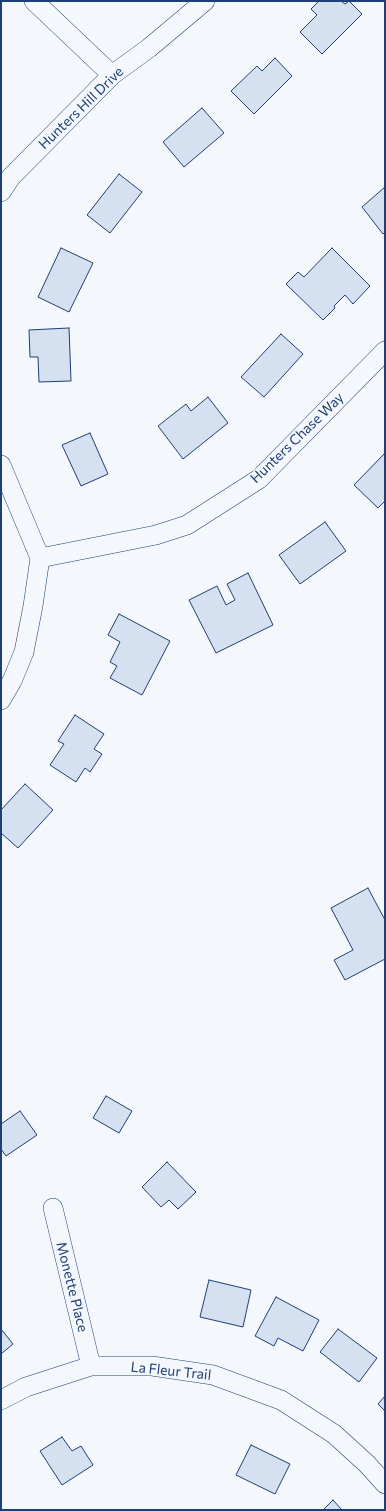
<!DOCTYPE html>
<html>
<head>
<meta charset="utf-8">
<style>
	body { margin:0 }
	#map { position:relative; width:386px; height:1511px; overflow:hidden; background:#f4f7fb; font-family:Commissioner,sans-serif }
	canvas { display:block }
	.frame { position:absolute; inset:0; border:2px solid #1d3f73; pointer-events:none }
</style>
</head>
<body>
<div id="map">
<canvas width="386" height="1511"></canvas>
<div class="frame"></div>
</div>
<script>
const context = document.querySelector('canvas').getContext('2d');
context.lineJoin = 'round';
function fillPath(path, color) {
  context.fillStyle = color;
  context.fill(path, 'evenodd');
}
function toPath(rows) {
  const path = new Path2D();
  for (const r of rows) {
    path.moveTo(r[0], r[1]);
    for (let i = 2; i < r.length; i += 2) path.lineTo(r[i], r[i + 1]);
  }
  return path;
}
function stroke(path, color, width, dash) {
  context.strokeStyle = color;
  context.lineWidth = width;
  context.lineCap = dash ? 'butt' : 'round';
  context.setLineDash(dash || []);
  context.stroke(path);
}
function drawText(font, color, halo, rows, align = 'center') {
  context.font = font + ' Commissioner,sans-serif';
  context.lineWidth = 3;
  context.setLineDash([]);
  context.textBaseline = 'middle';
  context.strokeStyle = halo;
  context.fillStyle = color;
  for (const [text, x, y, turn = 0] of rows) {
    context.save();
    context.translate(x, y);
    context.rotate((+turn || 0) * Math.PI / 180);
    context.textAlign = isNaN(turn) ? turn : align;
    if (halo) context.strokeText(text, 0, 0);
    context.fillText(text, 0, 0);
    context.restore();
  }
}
const building = toPath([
	[319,1,341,1,345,4,349,1,362,14,322,54,300,32,317,15,311,9,319,1],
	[275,58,292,76,254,114,231,91,257,66,262,71,275,58],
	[202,108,224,133,184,167,163,142,202,108],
	[119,174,142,192,110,233,87,215,119,174],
	[385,187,385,232,383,234,362,207,385,187],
	[61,248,93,263,69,312,38,297,61,248],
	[332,248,370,286,353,304,345,295,334,306,335,308,323,320,286,284,298,272,304,277,332,248],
	[69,328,71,381,39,382,38,357,30,357,29,330,69,328],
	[281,334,303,354,264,397,241,377,281,334],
	[208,397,228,423,183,459,158,426,186,404,191,411,208,397],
	[90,433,108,474,81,486,62,445,90,433],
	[385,453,385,501,378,508,354,485,385,453],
	[325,522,346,551,300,584,279,555,325,522],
	[248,573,273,625,216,653,189,600,217,586,226,605,235,600,227,584,248,573],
	[119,614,170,641,142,695,110,678,117,666,110,662,120,642,108,635,119,614],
	[75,715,104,734,94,749,102,754,90,772,85,768,76,782,50,765,64,744,58,741,75,715],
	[25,784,53,810,18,848,1,833,1,810,25,784],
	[368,888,385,920,385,959,345,980,334,960,353,950,331,908,368,888],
	[106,1096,132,1111,119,1133,93,1118,106,1096],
	[20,1111,37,1135,6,1156,1,1149,1,1124,20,1111],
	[167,1162,196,1192,178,1209,169,1200,161,1207,142,1187,167,1162],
	[209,1280,251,1290,243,1327,200,1317,209,1280],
	[276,1297,319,1320,303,1351,278,1338,274,1346,255,1336,276,1297],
	[1,1329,13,1344,1,1354,1,1329],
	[338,1329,377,1358,359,1382,320,1352,338,1329],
	[385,1396,385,1411,378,1404,385,1396],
	[62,1437,72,1451,81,1446,93,1465,62,1485,40,1451,62,1437],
	[251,1445,290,1464,275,1494,236,1475,251,1445],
	[333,1500,342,1510,323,1510,333,1500]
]);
const street = toPath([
	[34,1,112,75],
	[1,192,11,177,112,75,149,48,205,1],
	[1,465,40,558,33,606,24,652,12,681,1,700],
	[40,558,156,535,187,525,259,479,385,351],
	[53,1208,91,1366],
	[1,1400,26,1387,91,1366,152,1366,213,1375,281,1400,334,1434,367,1464,385,1484]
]);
const streetNames = [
	["Hunters Hill Drive",81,108,-44],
	["Hunters Chase Way",297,438,-44],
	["Monette Place",72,1287,76],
	["La Fleur Trail",171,1371,6]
];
fillPath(building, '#d5e0f0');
stroke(building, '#1d3f73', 1);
stroke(street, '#1d3f73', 20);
stroke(street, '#f4f7fb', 19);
drawText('14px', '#1d3f73', '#f4f7fb', streetNames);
</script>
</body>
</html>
